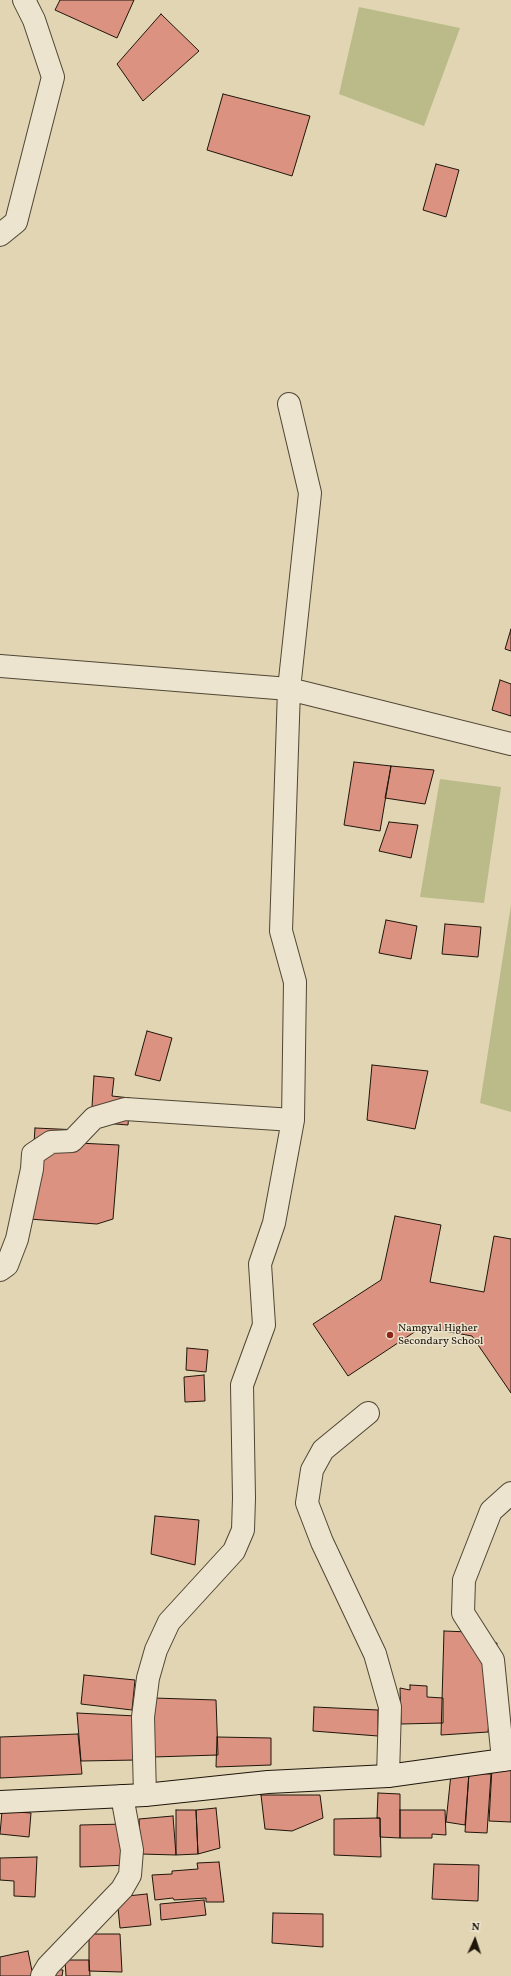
<!DOCTYPE html>
<html>
<head>
<meta charset="utf-8">
<style>
	body { margin:0 }
	#map { position:relative; width:511px; height:1976px; overflow:hidden; background:#e2d5b3; font-family:Vollkorn,serif }
	canvas { display:block }
	.north { position:absolute; left:455px; top:1920px; width:40px; height:40px; -webkit-text-stroke:3px #ece4ce; paint-order:stroke; rotate:3deg; font-size:11px; font-weight:700; line-height:16px; text-align:center; color:#1f160b }
	.north::after { content:''; display:block; margin:auto; width:14px; height:18px; background:#1f160b; clip-path:polygon(50% 0,100% 100%,50% 72%,0 100%) }
</style>
</head>
<body>
<div id="map">
<canvas width="511" height="1976"></canvas>
<div class="north">N</div>
</div>
<script>
const context = document.querySelector('canvas').getContext('2d');
context.lineJoin = 'round';
function fillPath(path, color) {
  context.fillStyle = color;
  context.fill(path, 'evenodd');
}
function toPath(rows) {
  const path = new Path2D();
  for (const r of rows) {
    path.moveTo(r[0], r[1]);
    for (let i = 2; i < r.length; i += 2) path.lineTo(r[i], r[i + 1]);
  }
  return path;
}
function stroke(path, color, width, dash) {
  context.strokeStyle = color;
  context.lineWidth = width;
  context.lineCap = dash ? 'butt' : 'round';
  context.setLineDash(dash || []);
  context.stroke(path);
}
function drawText(font, color, halo, rows, align = 'center') {
  context.font = font + ' Vollkorn,serif';
  context.lineWidth = 3;
  context.setLineDash([]);
  context.textBaseline = 'middle';
  context.strokeStyle = halo;
  context.fillStyle = color;
  for (const [text, x, y, turn = 0] of rows) {
    context.save();
    context.translate(x, y);
    context.rotate((+turn || 0) * Math.PI / 180);
    context.textAlign = isNaN(turn) ? turn : align;
    if (halo) context.strokeText(text, 0, 0);
    context.fillText(text, 0, 0);
    context.restore();
  }
}
const green = toPath([
	[359,7,460,28,424,126,339,94],
	[440,779,501,787,484,903,420,897],
	[511,905,511,1112,480,1103]
]);
const building = toPath([
	[60,0,134,0,117,38,55,10,60,0],
	[161,14,199,51,143,101,117,64,161,14],
	[223,94,310,116,292,176,207,150,223,94],
	[436,164,459,170,446,217,423,210,436,164],
	[511,629,511,651,505,649,511,629],
	[500,680,511,684,511,716,492,710,500,680],
	[354,762,391,766,380,831,344,825,354,762],
	[391,766,434,770,425,804,385,798,391,766],
	[389,822,418,825,411,858,379,851,389,822],
	[386,920,417,926,411,959,379,953,386,920],
	[445,924,481,927,478,957,442,954,445,924],
	[147,1031,172,1038,160,1081,135,1075,147,1031],
	[372,1065,428,1071,415,1129,367,1120,372,1065],
	[94,1076,114,1078,112,1096,130,1098,128,1125,91,1122,94,1076],
	[35,1128,79,1130,78,1143,119,1145,113,1219,97,1224,29,1219,35,1128],
	[395,1216,441,1225,430,1282,484,1292,494,1236,511,1239,511,1393,472,1336,422,1327,348,1376,313,1324,381,1280,395,1216],
	[187,1348,208,1350,206,1372,186,1370,187,1348],
	[204,1375,205,1401,185,1402,184,1377,204,1375],
	[155,1516,199,1520,195,1565,151,1554,155,1516],
	[444,1631,469,1632,468,1641,497,1643,488,1732,441,1735,444,1631],
	[84,1675,135,1680,132,1710,81,1704,84,1675],
	[410,1685,427,1686,427,1697,443,1698,443,1723,401,1724,400,1688,410,1690,410,1685],
	[154,1698,216,1700,218,1755,153,1757,154,1698],
	[314,1707,378,1710,378,1736,313,1731,314,1707],
	[77,1713,136,1716,137,1760,81,1761,77,1713],
	[78,1734,82,1774,0,1778,0,1737,78,1734],
	[217,1737,271,1738,271,1765,216,1767,217,1737],
	[492,1768,511,1770,511,1822,489,1821,492,1768],
	[469,1773,491,1774,487,1833,465,1832,469,1773],
	[469,1773,465,1825,446,1822,451,1774,469,1773],
	[378,1793,400,1794,400,1838,380,1837,380,1818,377,1818,378,1793],
	[261,1795,320,1795,323,1818,292,1831,265,1829,261,1795],
	[216,1808,220,1848,198,1854,196,1810,216,1808],
	[176,1810,196,1810,198,1854,176,1855,176,1810],
	[400,1810,445,1810,446,1835,432,1834,432,1838,400,1838,400,1810],
	[2,1811,31,1813,29,1837,0,1834,2,1811],
	[173,1816,176,1855,141,1854,139,1819,173,1816],
	[377,1818,380,1818,381,1857,334,1855,334,1819,377,1818],
	[127,1824,128,1865,80,1867,80,1825,127,1824],
	[37,1857,35,1897,14,1896,14,1881,0,1880,0,1858,37,1857],
	[219,1862,224,1902,206,1902,206,1898,174,1900,173,1898,155,1900,152,1875,172,1874,172,1871,198,1869,197,1863,219,1862],
	[434,1864,479,1865,478,1901,432,1899,434,1864],
	[147,1894,151,1925,120,1928,117,1897,147,1894],
	[204,1900,206,1915,161,1920,160,1904,204,1900],
	[273,1913,323,1914,323,1947,272,1943,273,1913],
	[89,1934,120,1934,122,1972,89,1971,89,1934],
	[28,1951,33,1976,0,1976,0,1957,28,1951],
	[65,1960,89,1960,90,1976,66,1976,65,1960],
	[53,1969,63,1970,62,1976,53,1976,53,1969]
]);
const street = toPath([
	[0,235,16,222,53,77,34,20,24,0],
	[0,666,289,689,511,744],
	[0,1270,7,1265,17,1239,32,1169,33,1154,51,1142,72,1141,94,1118,125,1109,293,1120],
	[368,1413,323,1450,312,1470,307,1503,322,1542,375,1654,390,1707,388,1776],
	[503,1760,493,1660,463,1613,464,1580,491,1511,511,1493],
	[145,1795,143,1717,148,1678,156,1650,169,1622,234,1551,243,1530,244,1498,242,1385,264,1325,260,1264,274,1223,293,1120,295,982,281,931,289,689,310,493,289,404],
	[42,1976,48,1966,122,1889,130,1875,132,1850,122,1796]
]);
const secondary = toPath([
	[0,1802,145,1795,268,1782,388,1776,511,1759]
]);
const markers = [
	[390,1335,4,"#8f2418"]
];
const poiNames = [
	["Namgyal Higher",398,1329],
	["Secondary School",398,1342]
];
fillPath(green, '#babb88');
fillPath(building, '#db9280');
stroke(building, '#1f160b', 1);
stroke(street, '#504635', 24);
stroke(secondary, '#1f160b', 24);
stroke(street, '#ece4ce', 22);
stroke(secondary, '#ece4ce', 22);
for (const [x, y, r, color] of markers) {
  const dot = new Path2D();
  dot.arc(x, y, r, 0, 2 * Math.PI);
  context.fillStyle = color;
  context.fill(dot);
  stroke(dot, '#ece4ce', 1.5);
}
drawText('11px', '#1f160b', '#ece4ce', poiNames, 'left');
</script>
</body>
</html>
